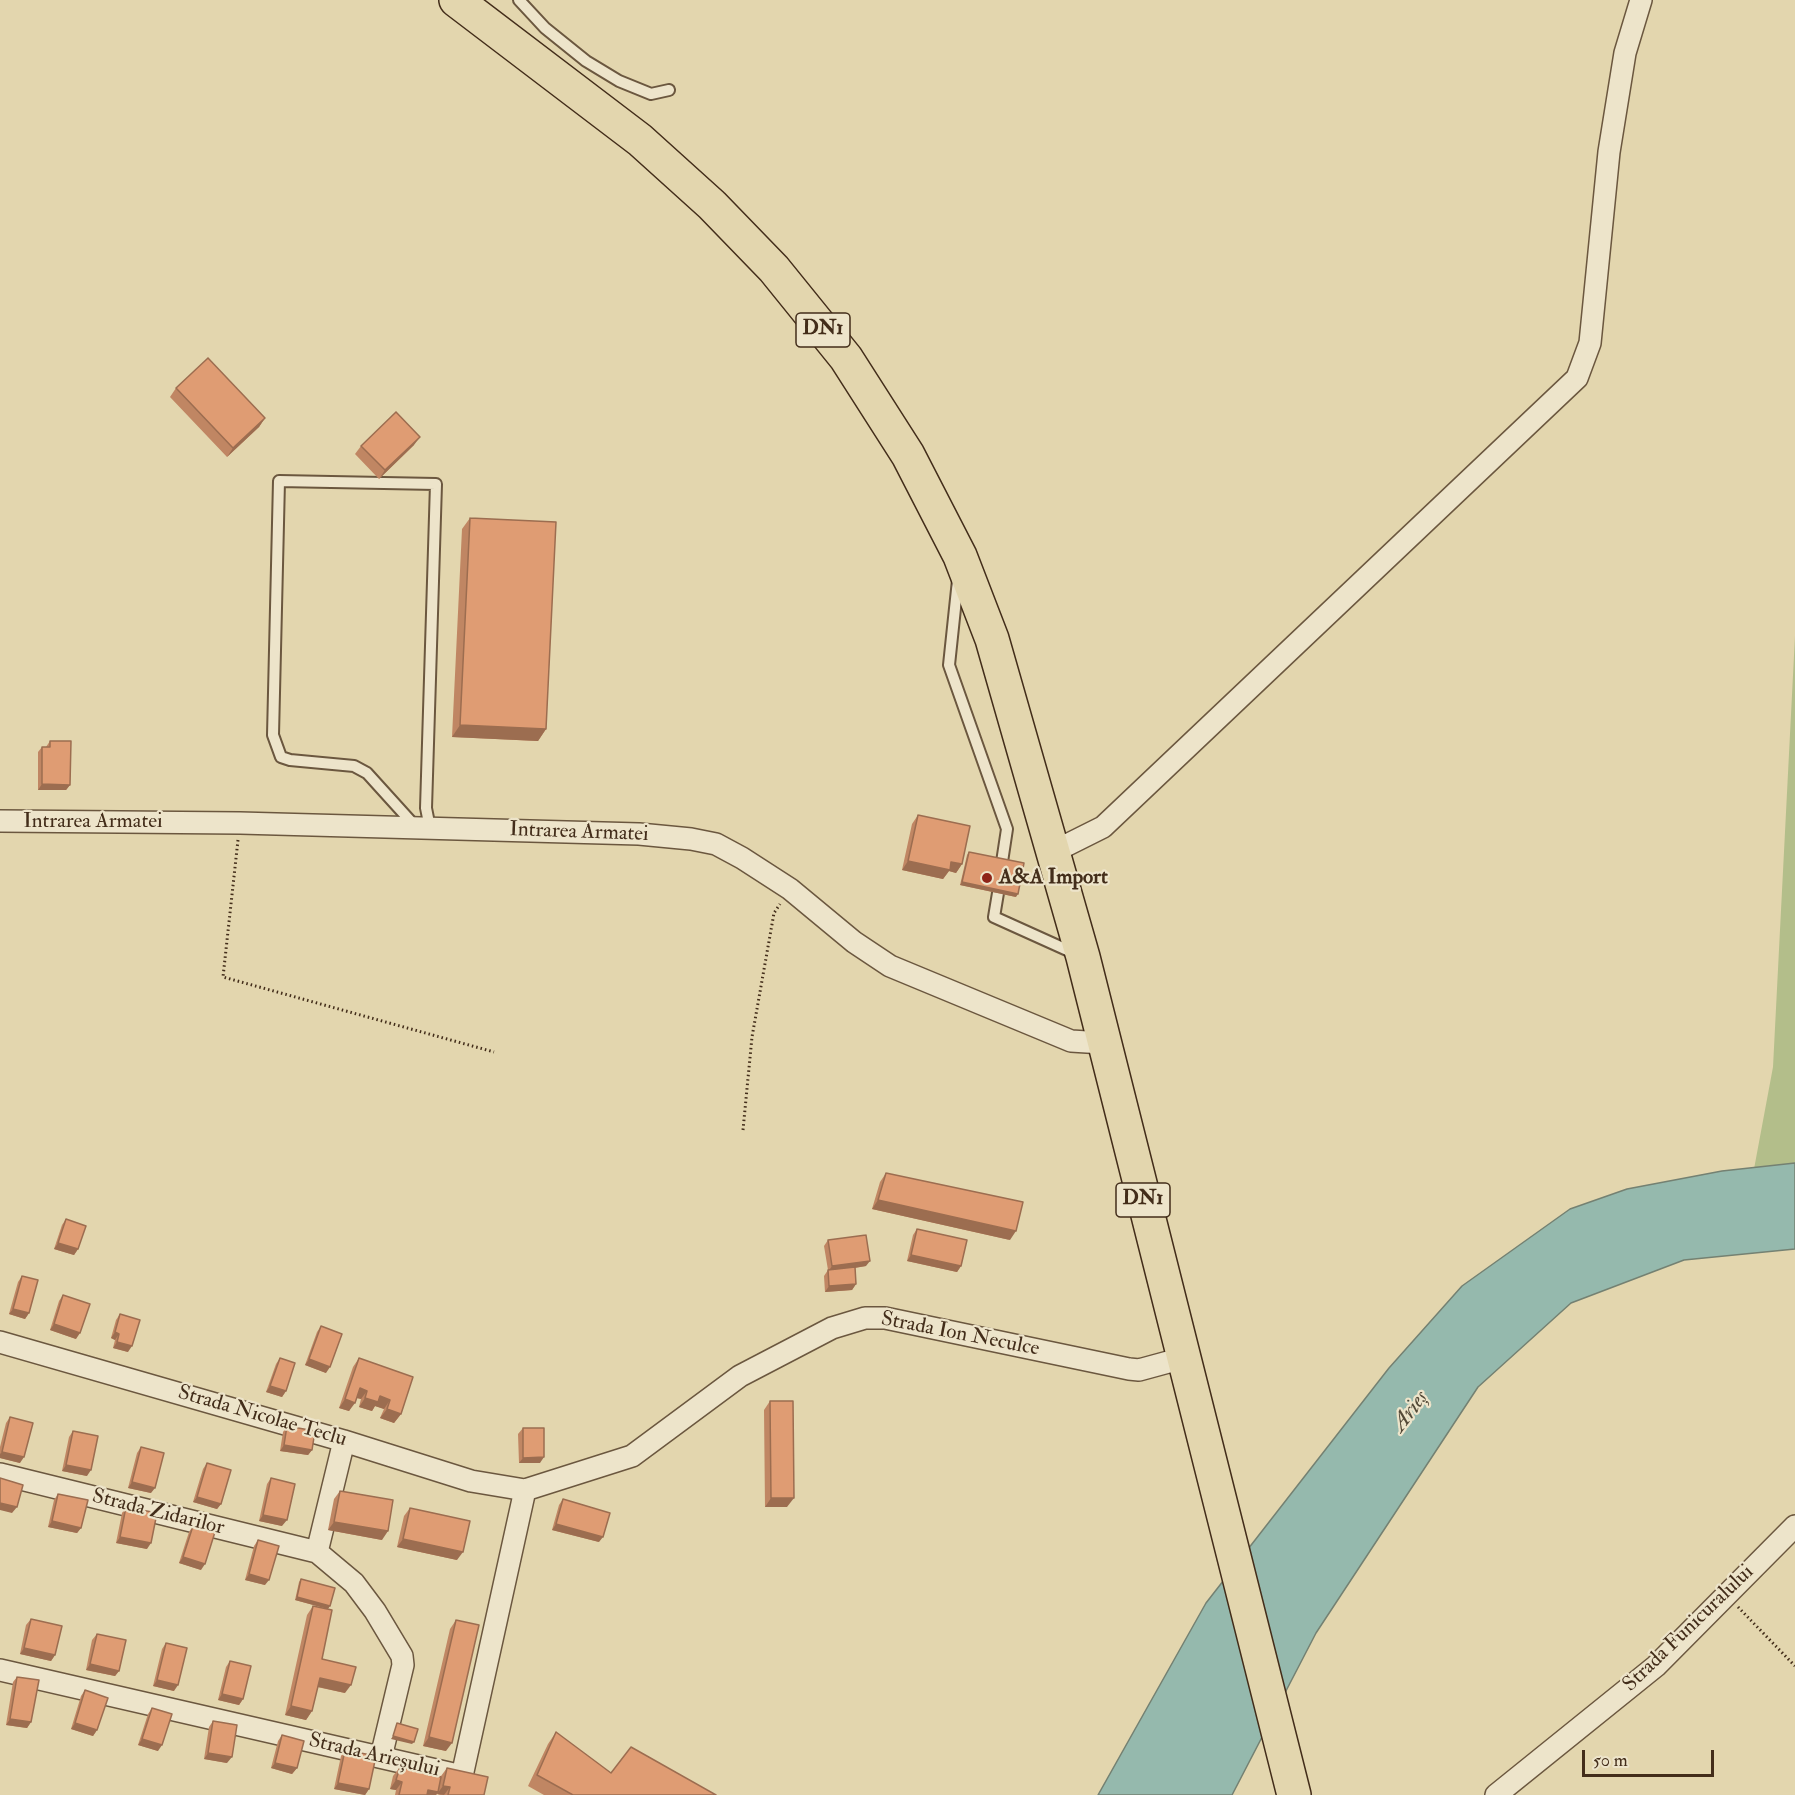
<!DOCTYPE html>
<html>
<head>
<meta charset="utf-8">
<style>
	body { margin:0 }
	#map { position:relative; width:1795px; height:1795px; overflow:hidden; background:#e3d6ae; font-family:"IM FELL Double Pica",serif }
	canvas { display:block }
	.scale { position:absolute; left:1582px; top:1750px; width:132px; height:27px; box-sizing:border-box; border:3px solid #432d1a; border-top:0; padding-left:8px; font-size:18px; line-height:21px; white-space:nowrap; color:#432d1a; -webkit-text-stroke:4px #ede4ca; paint-order:stroke }
</style>
</head>
<body>
<div id="map">
<canvas width="1795" height="1795"></canvas>
<div class="scale">50 m</div>
</div>
<script>
const context = document.querySelector('canvas').getContext('2d');
context.lineJoin = 'round';
function fillPath(path, color) {
  context.fillStyle = color;
  context.fill(path, 'evenodd');
}
function toPath(rows) {
  const path = new Path2D();
  for (const r of rows) {
    path.moveTo(r[0], r[1]);
    for (let i = 2; i < r.length; i += 2) path.lineTo(r[i], r[i + 1]);
  }
  return path;
}
function stroke(path, color, width, dash) {
  context.strokeStyle = color;
  context.lineWidth = width;
  context.lineCap = dash ? 'butt' : 'round';
  context.setLineDash(dash || []);
  context.stroke(path);
}
function drawText(font, color, halo, rows, align = 'center') {
  context.font = font + ' "IM FELL Double Pica",serif';
  context.lineWidth = 4.5;
  context.setLineDash([]);
  context.textBaseline = 'middle';
  context.strokeStyle = halo;
  context.fillStyle = color;
  for (const [text, x, y, turn = 0] of rows) {
    context.save();
    context.translate(x, y);
    context.rotate((+turn || 0) * Math.PI / 180);
    context.textAlign = isNaN(turn) ? turn : align;
    if (halo) context.strokeText(text, 0, 0);
    context.fillText(text, 0, 0);
    context.restore();
  }
}
const green = toPath([
	[1795,636,1795,1163,1754,1169,1773,1067]
]);
const water = toPath([
	[1795,1163,1795,1249,1684,1260,1571,1303,1478,1387,1316,1633,1232,1795,1098,1795,1206,1603,1389,1368,1462,1286,1570,1209,1627,1189,1722,1171,1795,1163]
]);
const path = toPath([
	[238,840,223,977,494,1052],
	[743,1130,752,1037,774,913,780,904],
	[1738,1607,1795,1666]
]);
const lane = toPath([
	[519,0,545,28,586,61,619,81,651,94,669,90],
	[958,580,949,665,1007,829,1002,862],
	[415,826,367,773,354,766,290,760,281,757,273,735,279,481,436,484,426,808,430,828],
	[998,893,994,917,1076,954]
]);
const street = toPath([
	[0,821,240,823,639,834,691,839,716,844,742,858,790,889,854,942,890,966,1071,1041,1103,1043],
	[1053,852,1103,827,1577,378,1590,343,1609,152,1625,53,1641,0],
	[0,1342,344,1441,471,1481,525,1490,632,1456,740,1376,832,1328,865,1318,885,1318,1129,1369,1139,1370,1183,1358],
	[0,1474,317,1552,354,1583,375,1611,402,1656,403,1665,381,1757],
	[317,1552,344,1441],
	[0,1670,462,1776,525,1490],
	[1496,1795,1656,1666,1795,1526]
]);
const primary = toPath([
	[456,0,640,140,712,205,774,269,846,358,908,455,960,556,992,639,1083,957,1294,1795]
]);
const wall = toPath([
	[176,388,265,418,259,427,227,457,170,397],
	[414,445,379,479,355,454,361,446],
	[470,518,546,729,538,741,452,737,462,529],
	[50,741,70,785,66,790,38,790,38,752,42,747,46,747],
	[918,815,962,864,956,873,949,871,943,879,902,870,912,824],
	[969,852,1016,897,960,885,967,855],
	[886,1173,1010,1240,872,1209,880,1182],
	[66,1219,78,1249,74,1255,54,1249,62,1225],
	[917,1229,961,1266,957,1272,907,1261,913,1235],
	[828,1240,866,1266,855,1268,856,1284,852,1290,825,1292,824,1276,828,1270,824,1246],
	[22,1276,29,1313,25,1319,9,1314,18,1282],
	[63,1295,76,1339,50,1330,59,1301],
	[120,1314,128,1352,113,1348,115,1340,111,1338,116,1320],
	[321,1326,326,1373,305,1365,317,1332],
	[280,1358,286,1391,282,1397,266,1392,276,1364],
	[359,1358,401,1414,394,1423,380,1418,384,1409,375,1406,372,1411,359,1407,361,1399,356,1398,349,1411,339,1408,353,1367],
	[770,1401,787,1507,765,1507,764,1410],
	[10,1417,20,1463,0,1458,0,1447,6,1423],
	[287,1426,312,1450,308,1455,280,1451,283,1432],
	[523,1428,540,1463,519,1463,518,1434],
	[73,1431,87,1476,62,1471,69,1437],
	[141,1447,151,1493,128,1488,137,1453],
	[207,1463,221,1504,217,1509,193,1502,203,1469],
	[271,1478,282,1526,259,1521,267,1484],
	[340,1491,382,1540,328,1530,334,1499],
	[58,1494,81,1528,77,1533,48,1527,54,1500],
	[563,1499,599,1542,552,1530,559,1505],
	[126,1507,147,1549,116,1543,122,1513],
	[410,1508,457,1560,397,1547,404,1516],
	[193,1526,201,1570,179,1563,189,1532],
	[258,1540,265,1585,245,1580,254,1546],
	[301,1579,328,1609,295,1600,299,1582],
	[313,1606,322,1659,345,1693,317,1687,312,1711,306,1720,285,1715,307,1615],
	[31,1619,55,1655,51,1661,20,1654,26,1625],
	[456,1620,446,1751,423,1746,450,1629],
	[97,1634,119,1671,115,1676,86,1670,92,1640],
	[166,1643,174,1691,153,1686,162,1649],
	[230,1661,243,1699,239,1705,218,1700,226,1667],
	[17,1677,31,1722,27,1728,6,1725,13,1682],
	[85,1690,97,1730,93,1736,71,1729,81,1696],
	[152,1708,158,1751,138,1745,148,1714],
	[213,1721,227,1763,204,1759,209,1727],
	[556,1732,611,1773,716,1795,544,1795,528,1786,548,1744],
	[282,1735,297,1768,292,1774,271,1768,278,1741],
	[345,1750,369,1789,365,1795,334,1789,341,1756],
	[400,1767,441,1776,447,1768,484,1795,440,1795,437,1794,436,1795,395,1795,396,1790,390,1789,393,1776]
]);
const shadedWall = toPath([
	[265,418,259,427,227,457,233,448],
	[420,437,414,445,379,479,385,470],
	[460,725,546,729,538,741,452,737],
	[42,784,70,785,66,790,38,790],
	[908,861,951,862,962,864,956,873,949,871,943,879,902,870],
	[962,882,1018,894,1016,897,960,885],
	[878,1200,1016,1231,1010,1240,872,1209],
	[58,1243,78,1249,74,1255,54,1249],
	[911,1255,961,1266,957,1272,907,1261],
	[870,1261,866,1266,828,1272,832,1266],
	[856,1284,852,1290,825,1292,829,1286],
	[13,1309,29,1313,25,1319,9,1314],
	[54,1324,80,1333,76,1339,50,1330],
	[115,1332,119,1334,115,1340,111,1338],
	[117,1342,132,1346,128,1352,113,1348],
	[309,1359,330,1367,326,1373,305,1365],
	[270,1386,286,1391,282,1397,266,1392],
	[360,1388,367,1391,361,1399,354,1397],
	[380,1396,390,1400,384,1409,375,1406,372,1411,359,1407,365,1398],
	[345,1399,355,1403,349,1411,339,1408],
	[387,1409,401,1414,394,1423,380,1418],
	[284,1445,312,1450,308,1455,280,1451],
	[2,1452,24,1457,20,1463,0,1458,0,1454],
	[544,1457,540,1463,519,1463,523,1458],
	[66,1465,91,1470,87,1476,62,1471],
	[132,1482,155,1488,151,1493,128,1488],
	[197,1497,221,1504,217,1509,193,1502],
	[771,1498,794,1498,787,1507,765,1507],
	[0,1503,17,1507,12,1513,0,1510],
	[263,1515,287,1520,282,1526,259,1521],
	[52,1521,81,1528,77,1533,48,1527],
	[334,1522,388,1531,382,1540,328,1530],
	[556,1524,603,1537,599,1542,552,1530],
	[120,1537,151,1543,147,1549,116,1543],
	[403,1539,463,1552,457,1560,397,1547],
	[183,1557,205,1564,201,1570,179,1563],
	[249,1574,269,1580,265,1585,245,1580],
	[297,1597,330,1606,328,1609,295,1600],
	[24,1648,55,1655,51,1661,20,1654],
	[90,1664,119,1671,115,1676,86,1670],
	[320,1678,351,1685,345,1693,314,1686],
	[157,1680,178,1685,174,1691,153,1686],
	[222,1694,243,1699,239,1705,218,1700],
	[291,1706,312,1711,306,1720,285,1715],
	[10,1719,31,1722,27,1728,6,1725],
	[75,1723,97,1730,93,1736,71,1729],
	[393,1736,414,1742,412,1744,391,1739],
	[429,1737,452,1743,446,1751,423,1746],
	[142,1739,162,1745,158,1751,138,1745],
	[208,1753,232,1757,227,1763,204,1759],
	[275,1763,297,1768,292,1774,271,1768],
	[396,1780,402,1782,396,1790,390,1789],
	[338,1783,369,1789,365,1795,334,1789],
	[443,1786,450,1787,444,1795,437,1794],
	[428,1790,438,1792,436,1795,424,1795]
]);
const building = toPath([
	[208,358,265,418,233,448,176,388,208,358],
	[396,412,420,437,385,470,361,446,396,412],
	[470,518,556,522,546,729,460,725,470,518],
	[50,741,71,741,70,785,42,784,42,747,50,747,50,741],
	[918,815,970,826,962,864,951,862,950,870,908,861,918,815],
	[969,852,1024,863,1018,894,962,882,969,852],
	[886,1173,1023,1202,1016,1231,878,1200,886,1173],
	[66,1219,86,1226,78,1249,58,1243,66,1219],
	[917,1229,967,1240,961,1266,911,1255,917,1229],
	[866,1235,870,1261,832,1266,828,1240,866,1235],
	[855,1267,856,1284,829,1286,828,1270,855,1267],
	[22,1276,38,1280,29,1313,13,1309,22,1276],
	[63,1295,90,1304,80,1333,54,1324,63,1295],
	[120,1314,140,1320,132,1346,117,1342,119,1334,115,1332,120,1314],
	[321,1326,342,1334,330,1367,309,1359,321,1326],
	[280,1358,295,1363,286,1391,270,1386,280,1358],
	[359,1358,413,1377,401,1414,387,1409,390,1400,380,1396,378,1402,365,1398,367,1391,360,1388,355,1403,345,1399,359,1358],
	[770,1401,793,1401,794,1498,771,1498,770,1401],
	[10,1417,33,1423,24,1457,2,1452,10,1417],
	[287,1426,315,1431,312,1450,284,1445,287,1426],
	[523,1428,544,1428,544,1457,523,1458,523,1428],
	[73,1431,98,1436,91,1470,66,1465,73,1431],
	[141,1447,164,1453,155,1488,132,1482,141,1447],
	[207,1463,231,1470,221,1504,197,1497,207,1463],
	[0,1478,23,1485,17,1507,0,1503,0,1478],
	[271,1478,295,1484,287,1520,263,1515,271,1478],
	[340,1491,393,1500,388,1531,334,1522,340,1491],
	[58,1494,88,1500,81,1528,52,1521,58,1494],
	[563,1499,610,1513,603,1537,556,1524,563,1499],
	[126,1507,157,1513,151,1543,120,1537,126,1507],
	[410,1508,470,1521,463,1552,403,1539,410,1508],
	[193,1526,215,1532,205,1564,183,1557,193,1526],
	[258,1540,279,1546,269,1580,249,1574,258,1540],
	[301,1579,335,1588,330,1606,297,1597,301,1579],
	[313,1606,332,1610,322,1659,356,1667,351,1685,320,1678,312,1711,291,1706,313,1606],
	[31,1619,62,1626,55,1655,24,1648,31,1619],
	[456,1620,479,1625,452,1743,429,1737,456,1620],
	[97,1634,126,1640,119,1671,90,1664,97,1634],
	[166,1643,187,1648,178,1685,157,1680,166,1643],
	[230,1661,251,1666,243,1699,222,1694,230,1661],
	[17,1677,39,1680,31,1722,10,1719,17,1677],
	[85,1690,108,1698,97,1730,75,1723,85,1690],
	[152,1708,172,1714,162,1745,142,1739,152,1708],
	[213,1721,237,1725,232,1757,208,1753,213,1721],
	[397,1723,418,1729,414,1742,393,1736,397,1723],
	[556,1732,611,1773,631,1747,716,1795,573,1795,537,1775,556,1732],
	[282,1735,304,1741,297,1768,275,1763,282,1735],
	[345,1750,376,1756,369,1789,338,1783,345,1750],
	[400,1767,441,1777,438,1792,428,1790,427,1795,399,1795,402,1782,396,1780,400,1767],
	[447,1768,488,1777,484,1795,448,1795,450,1787,443,1786,447,1768]
]);
const markers = [
	[987,878,6,"#8f2418"]
];
const shields = [
	[823,330,54],
	[1143,1200,54]
];
const shieldNames = [
	["DN1",823,330],
	["DN1",1143,1200]
];
const streetNames = [
	["Intrarea Armatei",93,822],
	["Intrarea Armatei",579,833,2],
	["Strada Ion Neculce",960,1335,11],
	["Strada Nicolae Teclu",262,1417,16],
	["Strada Zidarilor",158,1513,14],
	["Strada Funicuralului",1689,1629,-44],
	["Strada Arieșului",374,1756,13]
];
const poiNames = [
	["A&A Import",999,878]
];
const waterNames = [
	["Arieș",1411,1412,-53]
];
fillPath(green, '#b3be8a');
fillPath(water, '#95b9ad');
stroke(water, '#748172', 1.5);
stroke(lane, '#6b573f', 14);
stroke(street, '#6b573f', 24);
stroke(primary, '#432d1a', 36);
stroke(path, '#432d1a', 3, [1.5, 3]);
stroke(lane, '#ede4ca', 10);
stroke(street, '#ede4ca', 21);
stroke(primary, '#e3d6ae', 33);
fillPath(wall, '#c08663');
fillPath(shadedWall, '#9c6d50');
fillPath(building, '#df9c73');
stroke(building, '#9c6d50', 1.5);
for (const [x, y, r, color] of markers) {
  const dot = new Path2D();
  dot.arc(x, y, r, 0, 2 * Math.PI);
  context.fillStyle = color;
  context.fill(dot);
  stroke(dot, '#ede4ca', 2);
}
for (const [x, y, w] of shields) {
  const box = new Path2D();
  box.roundRect(x - w / 2, y - 17, w, 34, 4.5);
  context.fillStyle = '#ede4ca';
  context.fill(box);
  stroke(box, '#432d1a', 1.5);
}
drawText('bold 20px', '#432d1a', null, shieldNames);
drawText('21px', '#432d1a', '#ede4ca', streetNames);
drawText('bold 21px', '#432d1a', '#ede4ca', poiNames, 'left');
drawText('italic 22px', '#534937', '#ede4ca', waterNames);
</script>
</body>
</html>
